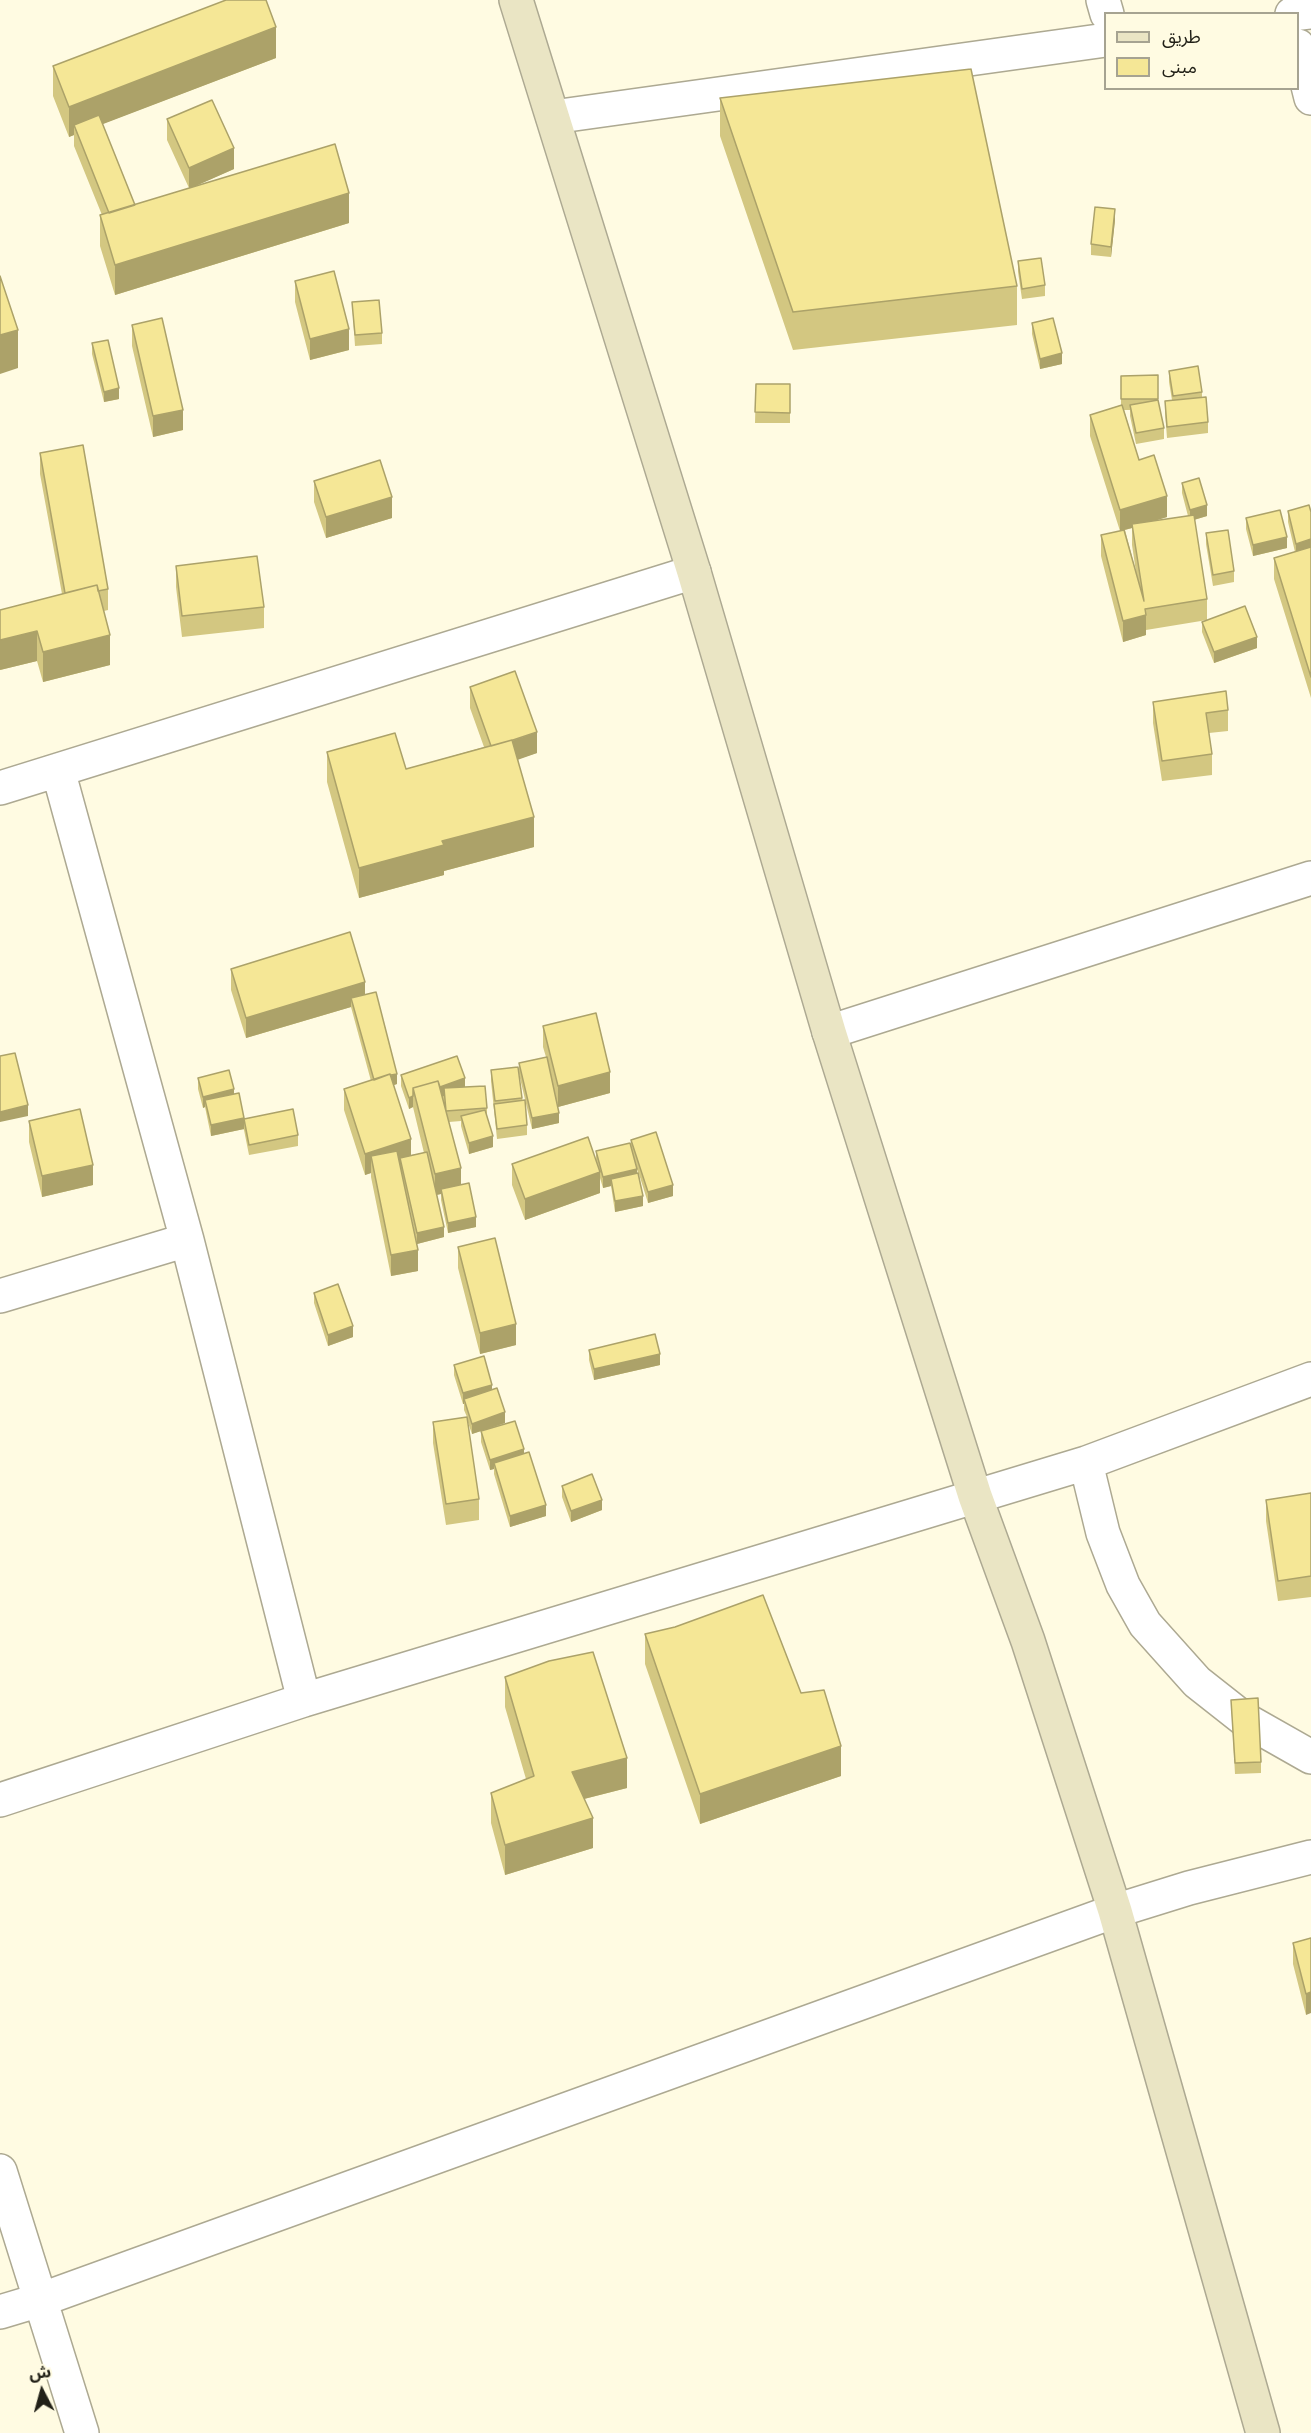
<!DOCTYPE html>
<html>
<head>
<meta charset="utf-8">
<style>
	body { margin:0 }
	#map { position:relative; width:1311px; height:2433px; overflow:hidden; background:#fffbe2; font-family:Montserrat,"Noto Sans Arabic",sans-serif }
	canvas { display:block }
	.legend { position:absolute; left:1104px; top:12px; width:195px; height:78px; box-sizing:border-box; background:#fffbe2; border:2px solid #a6a391; margin:0; padding:8px 10px; list-style:none; font-size:18px; color:#212017 }
	.legend li { display:flex; align-items:center; gap:12px; height:30px }
	.legend b { width:30px; border:2px solid #a6a391 }
	.north { position:absolute; left:12px; top:2361px; width:60px; height:60px; -webkit-text-stroke:4px #fffbe2; paint-order:stroke; rotate:354deg; font-size:16px; font-weight:700; line-height:24px; text-align:center; color:#212017 }
	.north::after { content:''; display:block; margin:auto; width:21px; height:27px; background:#212017; clip-path:polygon(50% 0,100% 100%,50% 72%,0 100%) }
</style>
</head>
<body>
<div id="map">
<canvas width="1311" height="2433"></canvas>
<ul class="legend">
<li><b style="height:8px;background:#eae5c4"></b>طريق</li>
<li><b style="height:16px;background:#f5e796"></b>مبنى</li>
</ul>
<div class="north">ش</div>
</div>
<script>
const context = document.querySelector('canvas').getContext('2d');
context.lineJoin = 'round';
function toPath(rows) {
  const path = new Path2D();
  for (const r of rows) {
    path.moveTo(r[0], r[1]);
    for (let i = 2; i < r.length; i += 2) path.lineTo(r[i], r[i + 1]);
  }
  return path;
}
function stroke(path, color, width, dash) {
  context.strokeStyle = color;
  context.lineWidth = width;
  context.lineCap = dash ? 'butt' : 'round';
  context.setLineDash(dash || []);
  context.stroke(path);
}
function fillPath(path, color) {
  context.fillStyle = color;
  context.fill(path, 'evenodd');
}
const minor = toPath([
	[1103,0,1107,14],
	[1292,14,1311,12],
	[1298,46,1311,98],
	[553,117,1106,40],
	[58,770,187,1240,304,1700],
	[0,788,694,572],
	[829,1032,1311,878],
	[0,1296,187,1240],
	[1086,1463,1103,1533,1123,1585,1145,1624,1197,1682,1244,1719,1311,1757],
	[0,1800,304,1700,1086,1463,1311,1379],
	[0,2171,82,2433],
	[0,2312,40,2300,1115,1911,1189,1888,1311,1857]
]);
const secondary = toPath([
	[516,0,694,572,829,1032,975,1496,1028,1641,1115,1911,1263,2433]
]);
const wall = toPath([
	[276,58,102,124,135,205,189,188,167,140,167,119,234,169,195,186,349,223,115,295,100,246,100,215,102,215,74,146,74,135,69,137,53,96,53,66],
	[720,98,1017,286,1017,325,793,350,720,136],
	[1115,220,1111,257,1091,255,1091,244],
	[1018,261,1045,285,1045,296,1022,299,1018,272],
	[295,281,349,350,310,360,295,302],
	[352,302,382,333,382,344,355,346],
	[1032,323,1062,364,1040,369,1032,334],
	[132,325,183,430,153,437,132,346],
	[92,343,119,399,104,402,92,354],
	[1169,371,1202,392,1202,397,1208,422,1208,433,1167,438,1165,412,1165,401,1172,400,1169,382],
	[1158,375,1158,400,1164,428,1164,439,1136,444,1130,416,1130,410,1124,410,1139,460,1167,517,1153,521,1188,516,1182,493,1182,483,1207,516,1194,520,1207,599,1207,620,1146,630,1146,635,1123,642,1101,556,1101,535,1120,531,1090,436,1090,415,1121,405,1121,376],
	[1132,528,1132,545,1136,572,1125,530],
	[756,384,790,384,790,423,755,423],
	[40,453,108,589,108,610,104,611,110,665,43,682,37,661,0,670,62,594,40,474],
	[314,481,392,518,326,538,314,502],
	[1288,511,1311,512,1311,698,1274,579,1274,558,1295,552,1288,522],
	[1246,518,1287,548,1253,556,1246,529],
	[1206,533,1234,571,1234,582,1213,586,1206,544],
	[176,566,264,607,264,628,182,637,176,587],
	[1202,622,1257,648,1214,663,1202,632],
	[470,687,537,753,518,759,534,847,444,871,444,875,359,898,327,782,327,752,406,769,484,747,470,708],
	[1153,702,1228,710,1228,731,1209,733,1212,754,1212,775,1162,781,1153,723],
	[231,969,365,995,397,1084,394,1085,411,1155,424,1153,413,1107,409,1109,401,1086,401,1075,465,1087,487,1108,487,1116,493,1147,469,1154,461,1126,461,1121,449,1122,461,1185,476,1227,448,1233,441,1200,441,1194,437,1195,444,1237,417,1244,409,1205,418,1271,391,1276,371,1177,371,1173,365,1175,344,1110,344,1089,371,1081,351,1007,246,1038,231,990],
	[543,1026,610,1093,558,1107,552,1081,559,1123,532,1129,519,1074,519,1063,546,1057,543,1047],
	[491,1070,522,1098,527,1125,527,1135,497,1139,491,1081],
	[198,1078,234,1094,244,1129,211,1136,205,1107,203,1108,198,1089],
	[244,1119,298,1135,298,1146,249,1155,244,1130],
	[29,1121,93,1185,42,1197,29,1142],
	[631,1140,673,1196,648,1203,639,1174,643,1206,615,1212,611,1186,603,1188,600,1178,600,1193,525,1220,512,1185,512,1164,596,1161,596,1151,631,1150],
	[633,1156,638,1173,637,1173],
	[458,1247,516,1345,480,1354,458,1268],
	[314,1293,353,1337,328,1346,314,1303],
	[589,1350,660,1365,594,1380,589,1360],
	[454,1365,492,1389,505,1423,494,1427,524,1453,546,1516,510,1527,494,1474,494,1469,490,1470,481,1442,481,1431,472,1434,467,1420,479,1499,479,1520,446,1525,433,1443,433,1422,467,1417,464,1410,464,1404,463,1404,454,1375],
	[562,1486,602,1510,571,1522,562,1497],
	[1311,1493,1311,1597,1278,1601,1266,1521,1266,1500],
	[645,1634,801,1693,841,1776,700,1824,645,1664],
	[505,1677,627,1788,584,1799,593,1848,505,1875,491,1823,491,1793,526,1779,505,1707],
	[1231,1700,1261,1762,1261,1773,1235,1774],
	[1311,1938,1306,2015,1293,1964,1293,1943]
]);
const shadedWall = toPath([
	[276,27,276,58,77,134,74,125,74,135,69,137,69,107],
	[234,148,234,169,189,189,189,168],
	[349,193,349,223,115,295,115,265],
	[1115,209,1115,220,1111,257,1111,247],
	[349,329,349,350,310,360,310,339],
	[18,330,18,368,0,374,0,335],
	[1062,353,1062,364,1040,369,1040,359],
	[119,388,119,399,104,402,104,392],
	[183,410,183,430,153,437,153,416],
	[1167,496,1167,517,1132,528,1132,524,1132,528,1120,531,1120,510],
	[392,497,392,518,326,538,326,517],
	[1207,505,1207,516,1190,521,1190,510],
	[1287,537,1287,548,1253,556,1253,545],
	[1311,539,1311,550,1296,554,1296,544],
	[1146,615,1146,635,1123,642,1123,621],
	[37,631,37,661,0,670,0,640],
	[110,635,110,665,43,682,43,652],
	[1257,637,1257,648,1214,663,1214,652],
	[537,732,537,753,492,769,492,748],
	[534,817,534,847,444,871,444,875,359,898,359,868,442,841],
	[365,982,365,1003,351,998,351,1007,246,1038,246,1018],
	[610,1072,610,1093,558,1107,558,1086],
	[397,1074,397,1084,374,1091,374,1080],
	[465,1078,465,1089,444,1088,444,1096,418,1106,415,1096],
	[234,1089,234,1100,205,1100,205,1107,203,1108,203,1097],
	[413,1096,413,1107,409,1109,409,1098],
	[28,1105,28,1116,0,1122,0,1112],
	[559,1113,559,1123,532,1129,532,1118],
	[244,1118,244,1129,211,1136,211,1125],
	[493,1136,493,1147,469,1154,469,1143],
	[411,1139,411,1160,400,1158,400,1164,374,1172,371,1156,371,1173,365,1175,365,1154],
	[93,1165,93,1185,42,1197,42,1176],
	[461,1168,461,1189,441,1189,441,1194,435,1195,435,1174],
	[637,1169,637,1180,611,1179,611,1186,603,1188,603,1177],
	[600,1172,600,1193,525,1220,525,1199],
	[673,1185,673,1196,648,1203,648,1192],
	[643,1196,643,1206,615,1212,615,1201],
	[476,1217,476,1227,448,1233,448,1223],
	[444,1227,444,1237,417,1244,417,1233],
	[418,1250,418,1271,391,1276,391,1255],
	[516,1324,516,1345,480,1354,480,1333],
	[353,1326,353,1337,328,1346,328,1335],
	[660,1354,660,1365,594,1380,594,1369],
	[492,1385,492,1395,464,1399,464,1404,463,1404,463,1393],
	[505,1412,505,1423,472,1434,472,1424],
	[524,1449,524,1460,494,1463,494,1469,490,1470,490,1460],
	[602,1500,602,1510,571,1522,571,1511],
	[546,1505,546,1516,510,1527,510,1516],
	[841,1746,841,1776,700,1824,700,1794],
	[627,1758,627,1788,572,1802,572,1772],
	[593,1818,593,1848,505,1875,505,1845],
	[1311,1992,1311,2013,1306,2015,1306,1994]
]);
const building = toPath([
	[226,0,266,0,276,27,69,107,53,66,226,0],
	[971,69,1017,286,793,312,720,98,971,69],
	[212,100,234,148,189,168,167,119,212,100],
	[99,115,135,205,109,213,74,125,99,115],
	[335,144,349,193,115,265,100,215,335,144],
	[1095,207,1115,209,1111,247,1091,244,1095,207],
	[1041,258,1045,285,1022,289,1018,261,1041,258],
	[334,271,349,329,310,339,295,281,334,271],
	[0,276,18,330,0,335,0,276],
	[379,300,382,333,355,335,352,302,379,300],
	[162,318,183,410,153,416,132,325,162,318],
	[1053,318,1062,353,1040,359,1032,323,1053,318],
	[108,340,119,388,104,392,92,343,108,340],
	[1198,366,1202,392,1173,396,1169,371,1198,366],
	[1158,375,1158,399,1121,399,1121,376,1158,375],
	[756,384,790,384,790,413,755,412,756,384],
	[1206,397,1208,422,1167,427,1165,401,1206,397],
	[1158,400,1164,428,1136,433,1130,405,1158,400],
	[1122,405,1139,460,1154,455,1167,496,1120,510,1090,415,1122,405],
	[83,445,108,589,98,591,97,585,65,593,40,453,83,445],
	[380,460,392,497,326,517,314,481,380,460],
	[1199,478,1207,505,1190,510,1182,483,1199,478],
	[1309,505,1311,512,1311,539,1296,544,1288,511,1309,505],
	[1280,510,1287,537,1253,545,1246,518,1280,510],
	[1194,515,1207,599,1145,609,1146,615,1123,621,1101,535,1124,530,1144,601,1132,524,1194,515],
	[1228,530,1234,571,1213,575,1206,533,1228,530],
	[1311,547,1311,677,1274,558,1311,547],
	[257,556,264,607,182,616,176,566,257,556],
	[97,585,110,635,43,652,37,631,0,640,0,610,97,585],
	[1245,606,1257,637,1214,652,1202,622,1245,606],
	[515,671,537,732,513,740,512,740,491,746,470,687,515,671],
	[1226,691,1228,710,1206,713,1212,754,1162,761,1153,702,1226,691],
	[395,733,406,769,512,740,534,817,442,841,444,845,359,868,327,752,395,733],
	[350,932,365,982,246,1018,231,969,350,932],
	[376,992,397,1074,391,1075,390,1074,374,1080,351,998,376,992],
	[596,1013,610,1072,558,1086,543,1026,596,1013],
	[15,1053,28,1105,0,1112,0,1056,15,1053],
	[457,1056,465,1078,440,1087,438,1081,413,1088,413,1096,409,1098,401,1075,457,1056],
	[547,1057,559,1113,532,1118,519,1063,547,1057],
	[518,1067,522,1098,495,1101,491,1070,518,1067],
	[229,1070,234,1089,203,1097,198,1078,229,1070],
	[390,1074,411,1139,365,1154,344,1089,390,1074],
	[438,1081,461,1168,435,1174,413,1088,438,1081],
	[485,1086,487,1108,446,1111,444,1088,485,1086],
	[239,1093,244,1118,211,1125,205,1100,239,1093],
	[525,1100,527,1125,497,1129,494,1104,525,1100],
	[80,1109,93,1165,42,1176,29,1121,80,1109],
	[293,1109,298,1135,249,1145,244,1119,293,1109],
	[485,1110,493,1136,469,1143,461,1116,485,1110],
	[656,1132,673,1185,648,1192,631,1140,656,1132],
	[588,1137,600,1172,525,1199,512,1164,588,1137],
	[630,1143,637,1169,603,1177,596,1151,630,1143],
	[397,1151,418,1250,391,1255,371,1156,397,1151],
	[427,1152,444,1227,417,1233,400,1158,427,1152],
	[638,1173,643,1196,615,1201,611,1179,638,1173],
	[469,1183,476,1217,448,1223,441,1189,469,1183],
	[495,1238,516,1324,480,1333,458,1247,495,1238],
	[338,1284,353,1326,328,1335,314,1293,338,1284],
	[655,1334,660,1354,594,1369,589,1350,655,1334],
	[484,1356,492,1385,463,1393,454,1365,484,1356],
	[497,1388,505,1412,472,1424,464,1399,497,1388],
	[467,1417,479,1499,446,1504,433,1422,467,1417],
	[515,1421,524,1449,490,1460,481,1431,515,1421],
	[529,1452,546,1505,510,1516,494,1463,529,1452],
	[592,1474,602,1500,571,1511,562,1486,592,1474],
	[1311,1493,1311,1576,1278,1581,1266,1500,1311,1493],
	[763,1595,801,1693,824,1690,841,1746,700,1794,645,1634,675,1627,763,1595],
	[593,1652,627,1758,572,1772,593,1818,505,1845,491,1793,534,1776,505,1677,549,1661,593,1652],
	[1258,1698,1261,1762,1235,1763,1231,1700,1258,1698],
	[1311,1938,1311,1992,1306,1994,1293,1943,1311,1938]
]);
stroke(minor, '#ada992', 36);
stroke(secondary, '#ada992', 36);
stroke(minor, '#fff', 33);
stroke(secondary, '#eae5c4', 33);
fillPath(wall, '#d3c781');
fillPath(shadedWall, '#aca269');
fillPath(building, '#f5e796');
stroke(building, '#aca269', 1.5);
</script>
</body>
</html>
